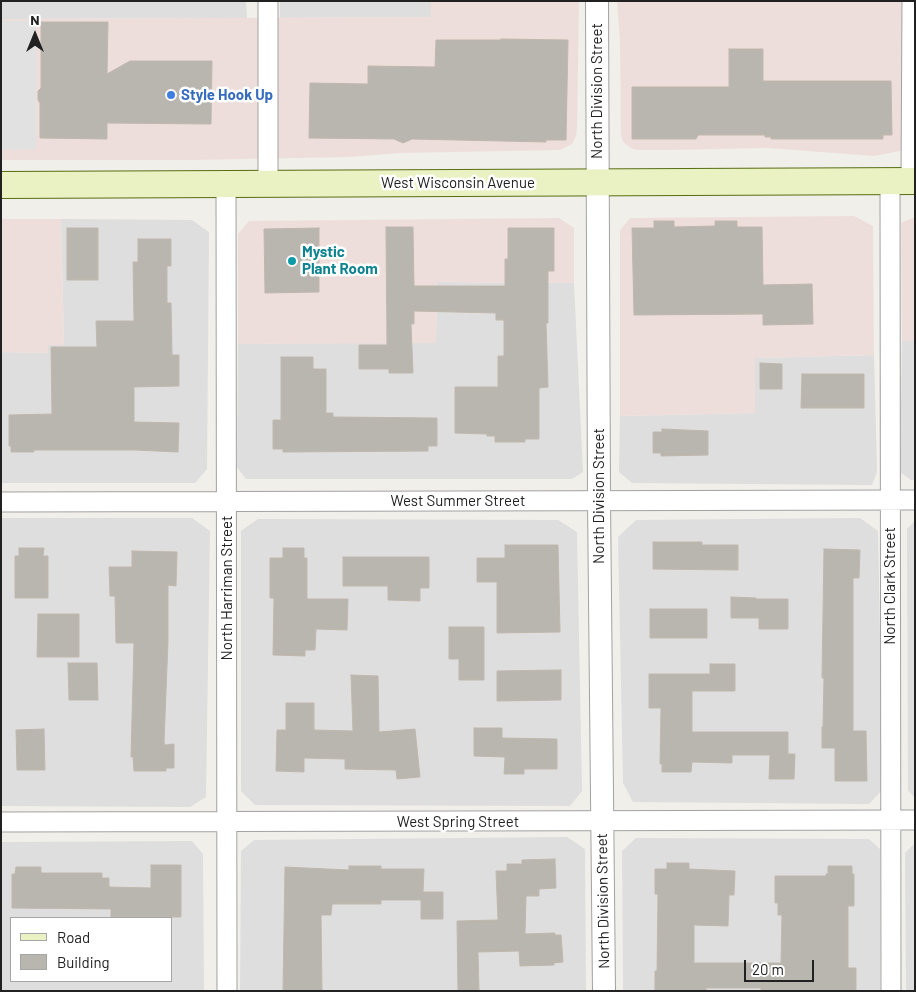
<!DOCTYPE html>
<html>
<head>
<meta charset="utf-8">
<style>
	body { margin:0 }
	#map { position:relative; width:916px; height:992px; overflow:hidden; background:#f0efe9; font-family:Barlow,sans-serif }
	canvas { display:block }
	.frame { position:absolute; inset:0; border:2px solid #212121; pointer-events:none }
	.legend { position:absolute; left:10px; top:917px; width:162px; height:65px; box-sizing:border-box; background:#fff; border:1px solid #a6a6a6; margin:0; padding:6px 9px; list-style:none; font-size:15px; color:#212121 }
	.legend li { display:flex; align-items:center; gap:10px; height:25px }
	.legend b { width:25px; border:1px solid #a6a6a6 }
	.north { position:absolute; left:10px; top:10px; width:50px; height:50px; -webkit-text-stroke:4px #fff; paint-order:stroke; rotate:0deg; font-size:14px; font-weight:700; line-height:20px; text-align:center; color:#212121 }
	.north::after { content:''; display:block; margin:auto; width:18px; height:22px; background:#212121; clip-path:polygon(50% 0,100% 100%,50% 72%,0 100%) }
	.scale { position:absolute; left:744px; top:960px; width:70px; height:22px; box-sizing:border-box; border:2px solid #212121; border-top:0; padding-left:6px; font-size:15px; line-height:18px; white-space:nowrap; color:#212121; -webkit-text-stroke:4px #fff; paint-order:stroke }
</style>
</head>
<body>
<div id="map">
<canvas width="916" height="992"></canvas>
<div class="frame"></div>
<ul class="legend">
<li><b style="height:6px;background:#eaf2c4"></b>Road</li>
<li><b style="height:14px;background:#b9b5af"></b>Building</li>
</ul>
<div class="north">N</div>
<div class="scale">20 m</div>
</div>
<script>
const context = document.querySelector('canvas').getContext('2d');
context.lineJoin = 'round';
function fillPath(path, color) {
  context.fillStyle = color;
  context.fill(path, 'evenodd');
}
function toPath(rows) {
  const path = new Path2D();
  for (const r of rows) {
    path.moveTo(r[0], r[1]);
    for (let i = 2; i < r.length; i += 2) path.lineTo(r[i], r[i + 1]);
  }
  return path;
}
function stroke(path, color, width, dash) {
  context.strokeStyle = color;
  context.lineWidth = width;
  context.lineCap = dash ? 'butt' : 'round';
  context.setLineDash(dash || []);
  context.stroke(path);
}
function drawText(font, color, halo, rows, align = 'center') {
  context.font = font + ' Barlow,sans-serif';
  context.lineWidth = 5;
  context.setLineDash([]);
  context.textBaseline = 'middle';
  context.strokeStyle = halo;
  context.fillStyle = color;
  for (const [text, x, y, turn = 0] of rows) {
    context.save();
    context.translate(x, y);
    context.rotate((+turn || 0) * Math.PI / 180);
    context.textAlign = isNaN(turn) ? turn : align;
    if (halo) context.strokeText(text, 0, 0);
    context.fillText(text, 0, 0);
    context.restore();
  }
}
const residential = toPath([
	[1,1,246,1,247,18,1,19],
	[280,1,431,1,431,17,280,18],
	[61,219,192,220,209,232,207,469,195,483,1,483,1,352,48,353,48,345,64,344],
	[437,282,574,283,583,472,572,479,246,479,237,467,238,344,436,342],
	[902,341,915,341,915,480,911,480,900,472],
	[874,355,877,472,872,485,632,483,619,472,620,416,754,413,755,358],
	[1,518,192,518,210,531,206,797,190,807,1,806],
	[860,518,878,531,883,789,869,804,633,802,623,783,618,537,636,520],
	[258,519,558,520,577,532,582,791,570,806,255,805,241,791,241,531],
	[915,521,915,798,908,790,907,529],
	[567,837,585,849,586,991,240,991,241,851,254,840],
	[636,838,869,839,880,849,880,991,623,991,622,851],
	[192,841,203,854,204,991,1,991,1,842],
	[11,918,171,918,171,981,11,981],
	[915,843,915,991,906,991,905,853]
]);
const commercial = toPath([
	[431,1,579,1,577,129,576,136,572,144,560,150,400,153,349,157,192,160,1,160,1,19,431,17],
	[617,1,915,1,915,148,874,156,767,148,671,150,637,150,631,148,623,142,621,135,620,41],
	[854,216,873,226,874,355,755,358,755,413,620,416,620,230,630,218],
	[915,217,915,341,902,341,901,223],
	[559,218,574,228,574,283,437,282,436,343,238,344,238,234,249,221],
	[1,219,61,219,64,345,48,345,48,353,1,352]
]);
const parking = toPath([
	[1,21,36,21,36,149,1,150]
]);
const building = toPath([
	[41,22,108,22,107,74,130,61,212,61,211,124,107,123,107,139,40,138,40,103,38,100,38,91,41,88,41,22],
	[501,39,568,40,566,140,546,140,546,142,412,139,403,143,394,139,309,138,310,83,368,84,368,66,435,67,436,40,501,40,501,39],
	[729,49,763,49,763,81,891,81,892,135,883,135,883,139,771,139,771,137,765,137,765,135,698,135,696,139,632,139,632,87,729,87,729,49],
	[654,221,674,221,674,227,715,226,715,221,737,221,737,227,762,227,763,285,812,284,813,324,763,325,763,314,634,315,632,228,654,228,654,221],
	[386,227,413,227,414,286,505,286,505,259,508,259,508,228,554,228,554,271,548,271,548,323,546,323,548,387,539,388,539,439,525,439,525,442,495,442,495,436,487,436,487,434,455,433,455,387,498,387,498,356,504,356,504,320,496,320,496,313,414,311,414,324,411,324,413,373,389,373,389,369,359,369,359,345,387,345,386,227],
	[67,228,98,228,98,280,67,280,67,228],
	[319,228,319,292,265,293,264,229,319,228],
	[138,239,171,239,171,266,167,266,167,303,171,303,172,355,179,355,179,386,134,387,134,422,179,423,178,452,135,450,34,450,34,452,11,452,11,446,9,446,9,415,52,414,51,347,97,347,96,321,134,321,133,262,138,262,138,239],
	[281,357,313,357,313,369,326,369,326,413,333,413,333,417,437,418,437,446,428,446,428,451,283,452,283,449,273,449,273,420,281,420,281,357],
	[760,363,782,364,782,389,760,389,760,363],
	[802,374,864,374,864,408,801,408,802,374],
	[662,429,708,431,708,455,661,456,661,453,653,453,653,432,662,432,662,429],
	[653,542,702,542,702,545,738,545,738,570,653,569,653,542],
	[505,545,558,545,560,632,497,633,497,582,477,582,477,558,505,558,505,545],
	[19,548,44,548,43,556,48,556,48,598,15,598,15,556,19,556,19,548],
	[283,548,304,548,304,558,307,558,307,599,348,599,347,630,316,629,315,650,305,650,305,656,273,655,274,598,270,598,270,558,283,558,283,548],
	[824,549,860,550,859,578,853,578,853,731,866,731,867,781,835,781,835,748,822,748,822,727,823,727,824,678,822,678,824,549],
	[132,551,177,552,176,586,168,585,168,641,164,742,165,745,174,744,174,768,166,768,166,771,134,771,133,757,131,757,134,643,116,643,115,596,110,596,109,567,132,567,132,551],
	[343,557,429,557,429,588,420,588,420,601,388,600,388,586,343,586,343,557],
	[731,597,756,598,756,599,788,599,788,629,759,629,759,618,731,618,731,597],
	[650,609,707,609,707,638,650,638,650,609],
	[38,614,79,614,79,657,37,657,38,614],
	[449,627,484,627,484,680,459,680,459,659,449,659,449,627],
	[68,663,97,663,98,700,69,700,68,663],
	[710,664,735,664,735,691,692,691,692,732,788,732,788,754,795,754,794,779,769,779,770,755,732,755,732,763,692,762,691,772,662,772,662,764,660,764,661,708,649,708,649,674,710,674,710,664],
	[561,670,561,700,497,701,497,671,561,670],
	[351,675,378,676,379,732,415,729,420,777,397,779,396,770,345,769,345,759,304,758,304,772,276,771,277,730,286,730,286,703,314,703,314,730,353,731,351,675],
	[474,728,502,728,502,738,557,739,557,769,524,769,524,774,504,774,505,757,474,756,474,728],
	[44,729,45,770,17,770,16,730,44,729],
	[555,859,556,888,539,889,539,896,526,896,525,934,555,933,555,935,561,935,563,962,554,963,554,965,520,966,519,951,478,952,479,991,458,991,457,921,498,920,496,871,507,871,507,864,522,864,522,860,555,859],
	[667,863,689,863,689,869,735,871,734,895,729,895,728,926,694,925,694,963,781,963,782,915,778,915,778,903,775,903,775,876,826,876,826,874,828,874,828,866,852,866,852,874,854,874,854,906,848,906,848,968,856,968,856,991,761,991,761,988,706,988,706,991,655,991,655,971,657,971,658,894,655,894,655,869,667,869,667,863],
	[151,865,181,865,181,917,111,917,111,909,12,908,12,874,15,874,16,867,41,867,41,873,102,873,102,878,109,878,109,887,151,888,151,865],
	[349,866,381,866,381,869,424,869,423,892,443,892,443,919,421,919,421,900,381,900,381,904,332,904,331,915,321,915,322,991,283,991,285,867,349,870,349,866]
]);
const minor = toPath([
	[268,1,268,184],
	[890,181,891,991],
	[911,181,912,1],
	[226,184,227,991],
	[1,502,915,500],
	[1,822,915,820]
]);
const tertiary = toPath([
	[597,1,599,500,604,991]
]);
const secondary = toPath([
	[1,185,915,181]
]);
const markers = [
	[171,95,5,"#3f7fe0"],
	[292,261,5,"#0f9aa8"]
];
const streetNames = [
	["North Division Street",597,91,-90],
	["West Wisconsin Avenue",458,183],
	["North Division Street",599,496,-90],
	["West Summer Street",458,501],
	["North Clark Street",890,586,-90],
	["North Harriman Street",227,588,-90],
	["West Spring Street",458,822],
	["North Division Street",603,901,-91]
];
const shopNames = [
	["Style Hook Up",181,95]
];
const cultureNames = [
	["Mystic",302,252],
	["Plant Room",302,269]
];
fillPath(residential, '#dfdede');
fillPath(commercial, '#eededb');
fillPath(parking, '#e1e1e1');
fillPath(building, '#b9b5af');
stroke(building, '#c0b8ad', 1);
stroke(minor, '#a2a2a2', 21);
stroke(tertiary, '#a2a2a2', 24);
stroke(secondary, '#586d13', 28);
stroke(minor, '#fff', 19);
stroke(tertiary, '#fff', 22);
stroke(secondary, '#eaf2c4', 26);
for (const [x, y, r, color] of markers) {
  const dot = new Path2D();
  dot.arc(x, y, r, 0, 2 * Math.PI);
  context.fillStyle = color;
  context.fill(dot);
  stroke(dot, '#fff', 2);
}
drawText('15px', '#212121', '#fff', streetNames);
drawText('bold 15px', '#366cbe', '#fff', shopNames, 'left');
drawText('bold 15px', '#0d838f', '#fff', cultureNames, 'left');
</script>
</body>
</html>
